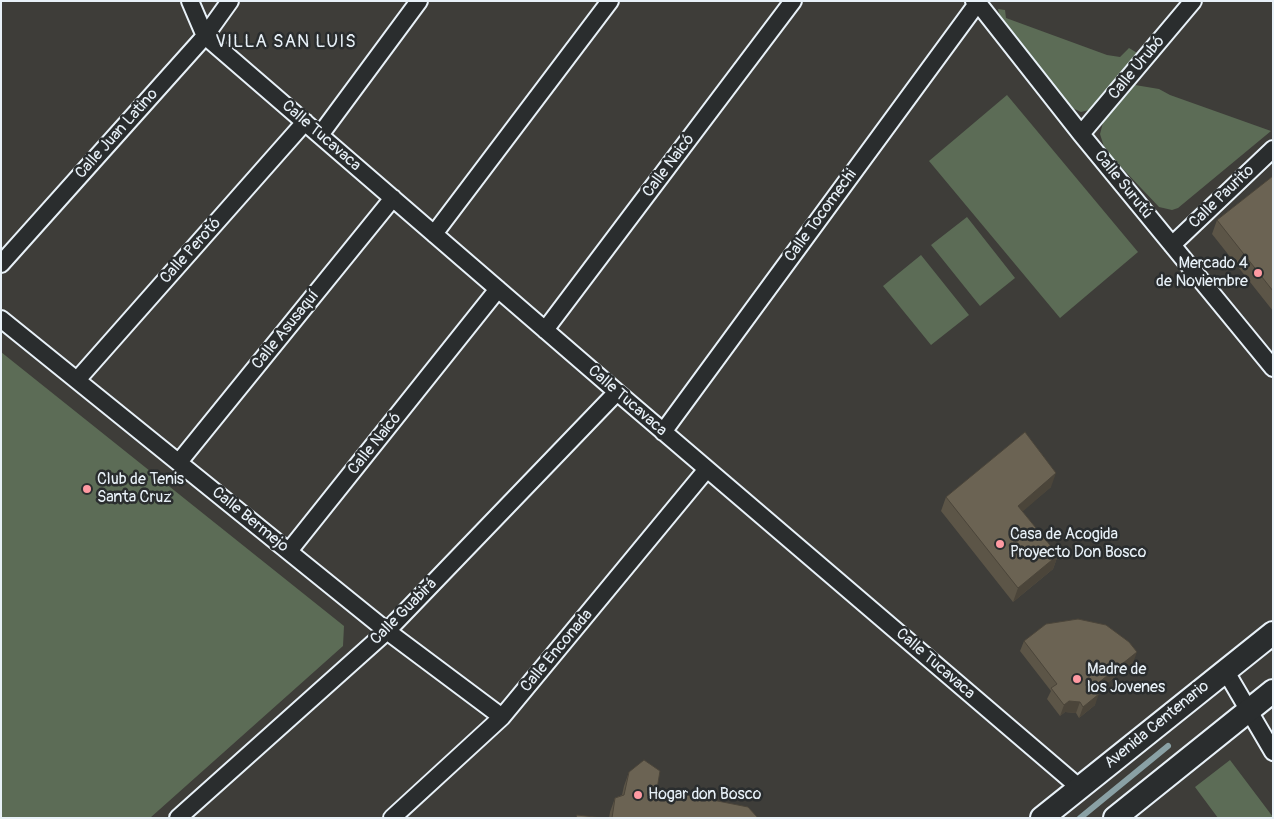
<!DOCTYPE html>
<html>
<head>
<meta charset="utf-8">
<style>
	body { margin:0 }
	#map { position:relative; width:1274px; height:819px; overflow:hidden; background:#3e3d39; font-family:Pangolin,sans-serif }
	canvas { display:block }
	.frame { position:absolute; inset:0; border:2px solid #e8f1f8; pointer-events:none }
</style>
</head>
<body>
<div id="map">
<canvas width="1274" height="819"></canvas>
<div class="frame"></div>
</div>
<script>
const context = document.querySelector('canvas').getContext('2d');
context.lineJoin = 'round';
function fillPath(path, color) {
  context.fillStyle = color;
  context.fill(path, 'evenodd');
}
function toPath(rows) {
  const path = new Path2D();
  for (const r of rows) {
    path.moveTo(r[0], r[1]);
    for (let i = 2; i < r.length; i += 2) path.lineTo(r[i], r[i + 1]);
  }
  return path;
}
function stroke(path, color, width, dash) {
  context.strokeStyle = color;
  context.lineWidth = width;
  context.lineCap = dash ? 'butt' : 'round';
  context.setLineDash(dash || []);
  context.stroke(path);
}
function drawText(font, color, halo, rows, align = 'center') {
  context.font = font + ' Pangolin,sans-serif';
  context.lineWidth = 5;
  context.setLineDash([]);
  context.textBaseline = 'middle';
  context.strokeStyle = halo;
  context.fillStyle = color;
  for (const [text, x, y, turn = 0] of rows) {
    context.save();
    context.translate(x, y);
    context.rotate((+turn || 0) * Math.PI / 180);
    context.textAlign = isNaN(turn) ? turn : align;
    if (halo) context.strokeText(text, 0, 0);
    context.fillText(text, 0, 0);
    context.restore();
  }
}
const green = toPath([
	[998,9,1005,10,1006,18,1107,55,1120,57,1129,48,1139,54,1099,101,1089,110,1081,112,1066,105,1003,31],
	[1135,85,1159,89,1170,95,1271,131,1178,208,1172,210,1159,207,1105,150,1100,134,1104,119],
	[1007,95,1138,252,1060,318,929,161],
	[967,217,1015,278,980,306,931,245],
	[921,255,969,315,931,345,883,286],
	[1,352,344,626,343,646,150,818,1,818],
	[1230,760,1273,817,1273,818,1218,818,1195,787]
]);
const stream = toPath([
	[1080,818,1168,746]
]);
const street = toPath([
	[190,1,205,36,617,392,1080,788],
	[974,1,978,3,1081,134,1273,368],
	[1081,134,1193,1],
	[320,135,419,1],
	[434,234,610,1],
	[1172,245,1273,149],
	[1,264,205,36,230,1],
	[1,319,387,631,502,717],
	[545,330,793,1],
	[77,380,305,122],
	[663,432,979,1],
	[179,462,393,198],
	[289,551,498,289],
	[1225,670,1273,752],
	[178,818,387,631,617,392],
	[392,818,502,717,707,469]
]);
const secondary = toPath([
	[1042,818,1273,633],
	[1115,818,1273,691]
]);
const wall = toPath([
	[1273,176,1273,311,1212,234,1217,220],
	[1051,487,1022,511,1058,555,1053,569,1013,602,941,511,946,497],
	[1024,641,1133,663,1097,691,1095,705,1079,718,1076,713,1065,712,1060,716,1047,699,1051,691,1020,651],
	[629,772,657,789,758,818,609,818,610,812,615,798,622,795,624,786]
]);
const shadedWall = toPath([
	[1056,473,1051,487,1013,520,1018,506],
	[1058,555,1053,569,1013,602,1018,588],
	[1137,652,1133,663,1089,697,1093,687],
	[1099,694,1095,705,1079,718,1083,707],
	[1069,701,1080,702,1076,713,1065,712,1060,716,1064,705]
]);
const building = toPath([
	[1273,176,1273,291,1217,220,1273,176],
	[1025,432,1056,473,1018,506,1058,555,1018,588,946,497,1025,432],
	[1078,619,1106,625,1129,642,1137,652,1093,687,1099,694,1083,707,1080,702,1069,701,1064,705,1051,688,1057,684,1024,641,1046,624,1078,619],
	[644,760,660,771,657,789,748,807,758,818,612,818,615,798,624,795,629,772,644,760],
	[577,815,603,818,576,818,577,815]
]);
const markers = [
	[1258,273,5,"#ff9aa2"],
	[87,489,5,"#ff9aa2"],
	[1000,544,5,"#ff9aa2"],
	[1077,679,5,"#ff9aa2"],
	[638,795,5,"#ff9aa2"]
];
const streetNames = [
	["Calle Urubó",1137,68,-50],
	["Calle Juan Latino",117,134,-48],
	["Calle Tucavaca",321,136,41],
	["Calle Naicó",669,166,-53],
	["Calle Surutú",1123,185,51],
	["Calle Paurito",1222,197,-44],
	["Calle Tocomechi",821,216,-54],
	["Calle Perotó",191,251,-48],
	["Calle Asusaquí",286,330,-51],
	["Calle Tucavaca",627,401,41],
	["Calle Naicó",375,444,-51],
	["Calle Bermejo",250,520,39],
	["Calle Guabirá",404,612,-45],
	["Calle Enconada",557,651,-50],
	["Calle Tucavaca",935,664,41],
	["Avenida Centenario",1157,725,-39]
];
const poiNames = [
	["Mercado 4",1248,264,"right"],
	["de Noviembre",1248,282,"right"],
	["Club de Tenis",97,480],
	["Santa Cruz",97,498],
	["Casa de Acogida",1010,535],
	["Proyecto Don Bosco",1010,553],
	["Madre de",1087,670],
	["los Jovenes",1087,688],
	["Hogar don Bosco",648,795]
];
const neighbourhoodNames = [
	["VILLA SAN LUIS",286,42]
];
fillPath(green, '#5c6c56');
stroke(stream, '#8aa1a5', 6);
stroke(street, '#e8f1f8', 20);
stroke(secondary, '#e8f1f8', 26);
stroke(street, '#2a2d2e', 16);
stroke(secondary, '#2a2d2e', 22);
fillPath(wall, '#5c5547');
fillPath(shadedWall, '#4b453a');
fillPath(building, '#6b6353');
stroke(building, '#4b453a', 1);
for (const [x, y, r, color] of markers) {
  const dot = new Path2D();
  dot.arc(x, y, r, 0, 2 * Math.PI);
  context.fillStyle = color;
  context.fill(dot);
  stroke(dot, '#2a2d2e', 2);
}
drawText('16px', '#e8f1f8', '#2a2d2e', streetNames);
drawText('16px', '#e8f1f8', '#2a2d2e', poiNames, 'left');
context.letterSpacing = '1px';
drawText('18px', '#e8f1f8', '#2a2d2e', neighbourhoodNames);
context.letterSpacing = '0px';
</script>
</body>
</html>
